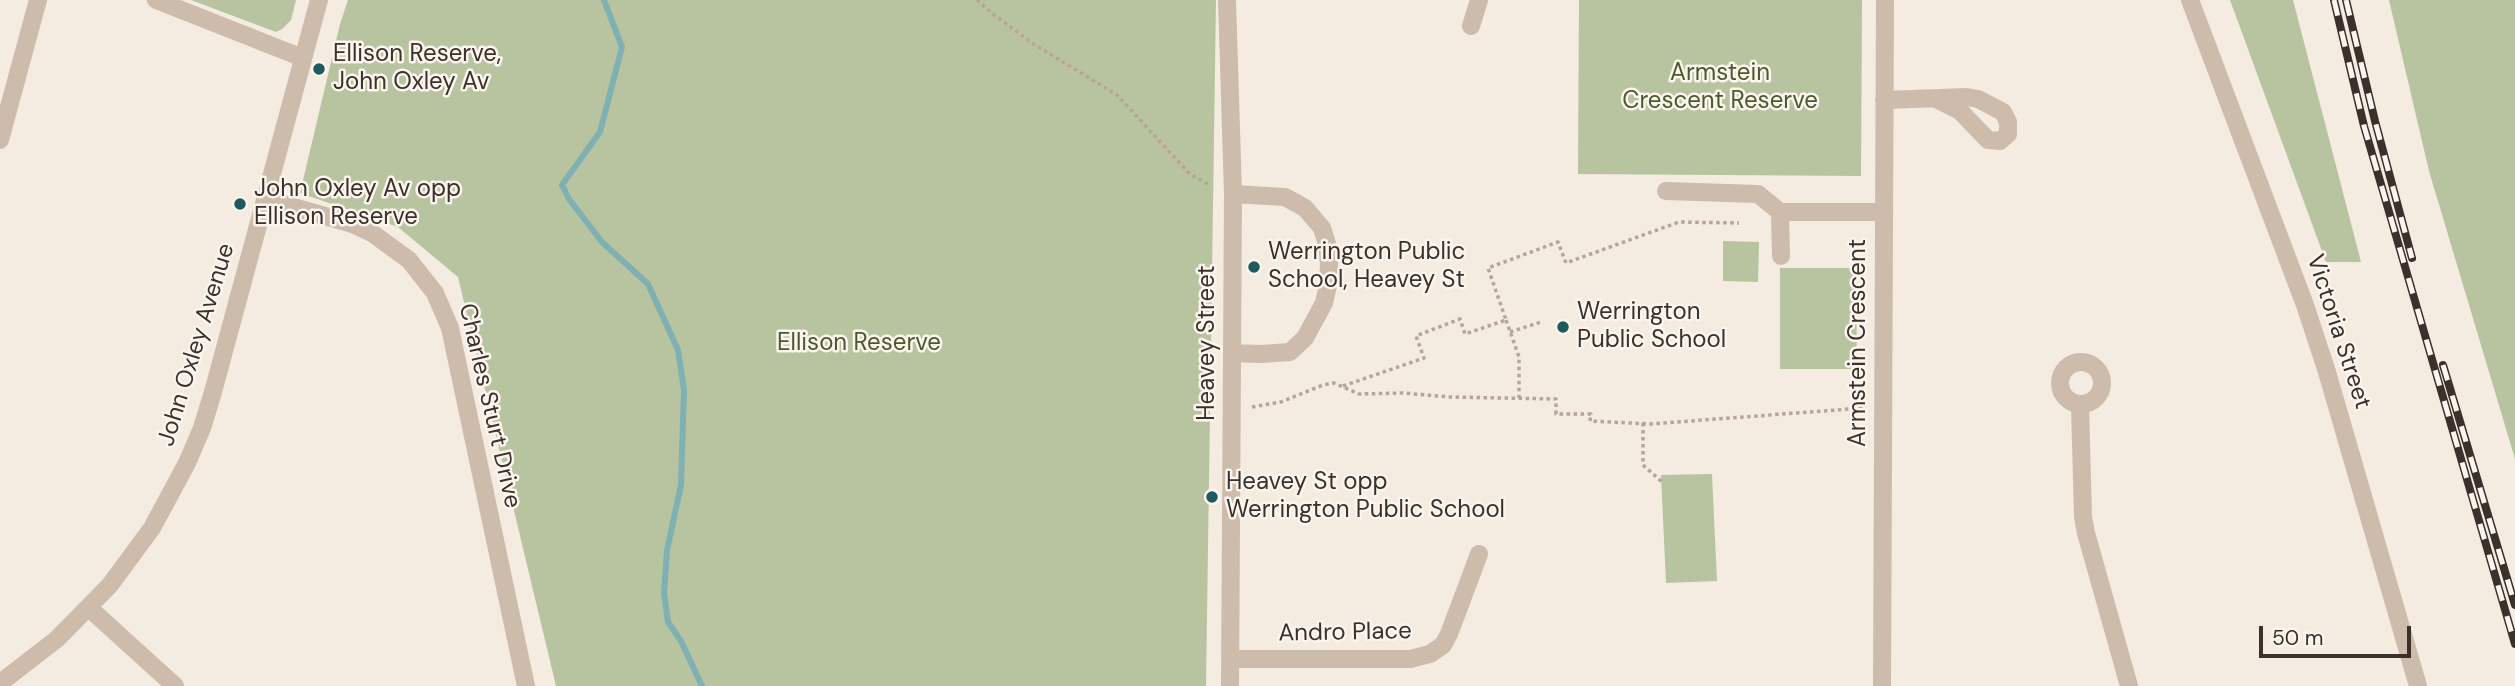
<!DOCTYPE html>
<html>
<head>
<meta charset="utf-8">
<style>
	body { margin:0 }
	#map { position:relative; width:2515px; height:686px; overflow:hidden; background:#f4ebe1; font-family:"DM Sans",sans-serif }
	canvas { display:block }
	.scale { position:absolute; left:2259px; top:626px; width:152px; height:32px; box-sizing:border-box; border:4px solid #3b302b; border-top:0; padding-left:9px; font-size:21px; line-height:24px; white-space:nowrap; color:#3b302b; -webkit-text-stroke:5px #fbf5ee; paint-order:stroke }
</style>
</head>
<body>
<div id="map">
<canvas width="2515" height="686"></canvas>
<div class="scale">50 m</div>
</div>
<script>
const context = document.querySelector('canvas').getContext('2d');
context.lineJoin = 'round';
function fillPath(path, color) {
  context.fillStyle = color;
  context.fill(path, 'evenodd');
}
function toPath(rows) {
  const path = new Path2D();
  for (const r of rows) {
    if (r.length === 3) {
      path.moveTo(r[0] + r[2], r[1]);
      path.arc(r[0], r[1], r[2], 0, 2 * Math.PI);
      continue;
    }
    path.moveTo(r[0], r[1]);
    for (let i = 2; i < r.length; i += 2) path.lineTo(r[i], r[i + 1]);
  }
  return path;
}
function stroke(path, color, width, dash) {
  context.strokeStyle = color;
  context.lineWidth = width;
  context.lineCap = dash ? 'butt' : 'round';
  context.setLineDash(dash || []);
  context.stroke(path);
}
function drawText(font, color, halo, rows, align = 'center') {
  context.font = font + ' "DM Sans",sans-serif';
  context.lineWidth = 5;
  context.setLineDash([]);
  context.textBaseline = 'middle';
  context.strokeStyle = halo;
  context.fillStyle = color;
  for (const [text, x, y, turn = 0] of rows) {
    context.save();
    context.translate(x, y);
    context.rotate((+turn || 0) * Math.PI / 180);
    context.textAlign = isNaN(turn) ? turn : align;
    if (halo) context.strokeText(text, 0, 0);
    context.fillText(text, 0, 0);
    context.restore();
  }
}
const green = toPath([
	[191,0,296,0,291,20,282,29,276,32],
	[348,0,1216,0,1206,686,556,686,458,277,398,227,300,193,340,24],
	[1579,0,1862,0,1861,176,1578,174],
	[2230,0,2293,0,2361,262,2326,262],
	[2389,0,2515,0,2515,459,2429,171],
	[1723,241,1759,242,1758,282,1723,281],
	[1780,268,1856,268,1857,369,1780,369],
	[1712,474,1717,581,1666,583,1661,475]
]);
const stream = toPath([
	[604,0,622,47,600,132,562,185,569,199,602,242,648,284,678,350,684,390,681,485,667,550,664,593,668,622,681,641,702,686]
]);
const path = toPath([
	[977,0,993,14,1032,43,1117,95,1190,174,1208,184],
	[1506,320,1519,357,1519,398],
	[1510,332,1541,322],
	[1343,386,1424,358,1416,336,1460,319,1465,334,1506,320,1488,268,1558,242,1566,263,1679,222,1739,223],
	[1252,407,1281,402,1323,385,1334,383,1359,394,1403,393,1450,397,1556,399,1556,414,1591,414,1590,421,1650,424,1863,408],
	[1643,423,1643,465,1662,482]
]);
const minor = toPath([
	[156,0,303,58],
	[1227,0,1233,194,1230,686],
	[2190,0,2305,305,2327,372,2418,686],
	[1471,26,1479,0],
	[1884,100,1967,97,1978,99,2003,112,2008,122,2008,134,2000,141,1988,140,1960,111,1936,99],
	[0,140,38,0],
	[1666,191,1758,194,1780,212],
	[265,199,353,224,372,233,409,260,435,293,450,328,526,686],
	[1781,256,1780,212,1884,212],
	[1232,353,1261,354,1290,352,1305,338,1324,303,1328,285,1329,264,1327,244,1322,228,1305,208,1285,197,1233,194],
	[2081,383,21],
	[2080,405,2083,517,2086,533,2129,686],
	[89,608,175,686],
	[1230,659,1410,659,1430,654,1443,645,1449,634,1479,554],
	[0,683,57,639,110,585,152,528,187,463,202,428,213,392,319,0],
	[1882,686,1885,0]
]);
const rail = toPath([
	[2334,0,2364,126,2515,644],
	[2346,0,2375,121,2412,258],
	[2443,365,2515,605]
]);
const markers = [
	[319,69,7,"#1f5a5e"],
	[240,204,7,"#1f5a5e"],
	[1254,267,7,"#1f5a5e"],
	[1563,327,7,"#1f5a5e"],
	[1212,497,7,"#1f5a5e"]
];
const poiNames = [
	["Ellison Reserve,",333,55],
	["John Oxley Av",333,83],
	["John Oxley Av opp",254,190],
	["Ellison Reserve",254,218],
	["Werrington Public",1268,253],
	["School, Heavey St",1268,281],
	["Werrington",1577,313],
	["Public School",1577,341],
	["Heavey St opp",1226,483],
	["Werrington Public School",1226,511]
];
const parkNames = [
	["Armstein",1720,74],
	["Crescent Reserve",1720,102],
	["Ellison Reserve",859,344]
];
const streetNames = [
	["Victoria Street",2338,332,72],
	["Heavey Street",1208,343,-90],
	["Armstein Crescent",1859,343,-90],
	["John Oxley Avenue",197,345,-73],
	["Charles Sturt Drive",489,406,77],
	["Andro Place",1345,633,-1]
];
fillPath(green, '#b8c4a0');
stroke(stream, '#7fb0b2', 6);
stroke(path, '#b9a596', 3.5, [3.5, 3.5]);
stroke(minor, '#cdbbac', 18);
stroke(rail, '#3b302b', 8);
stroke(rail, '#fbf5ee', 5, [16]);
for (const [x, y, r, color] of markers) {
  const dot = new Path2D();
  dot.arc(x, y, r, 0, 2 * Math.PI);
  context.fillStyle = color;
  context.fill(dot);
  stroke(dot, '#fbf5ee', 2.5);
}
drawText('24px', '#3b302b', '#fbf5ee', poiNames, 'left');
drawText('24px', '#4a5a2e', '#fbf5ee', parkNames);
drawText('24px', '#3b302b', '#fbf5ee', streetNames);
</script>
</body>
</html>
